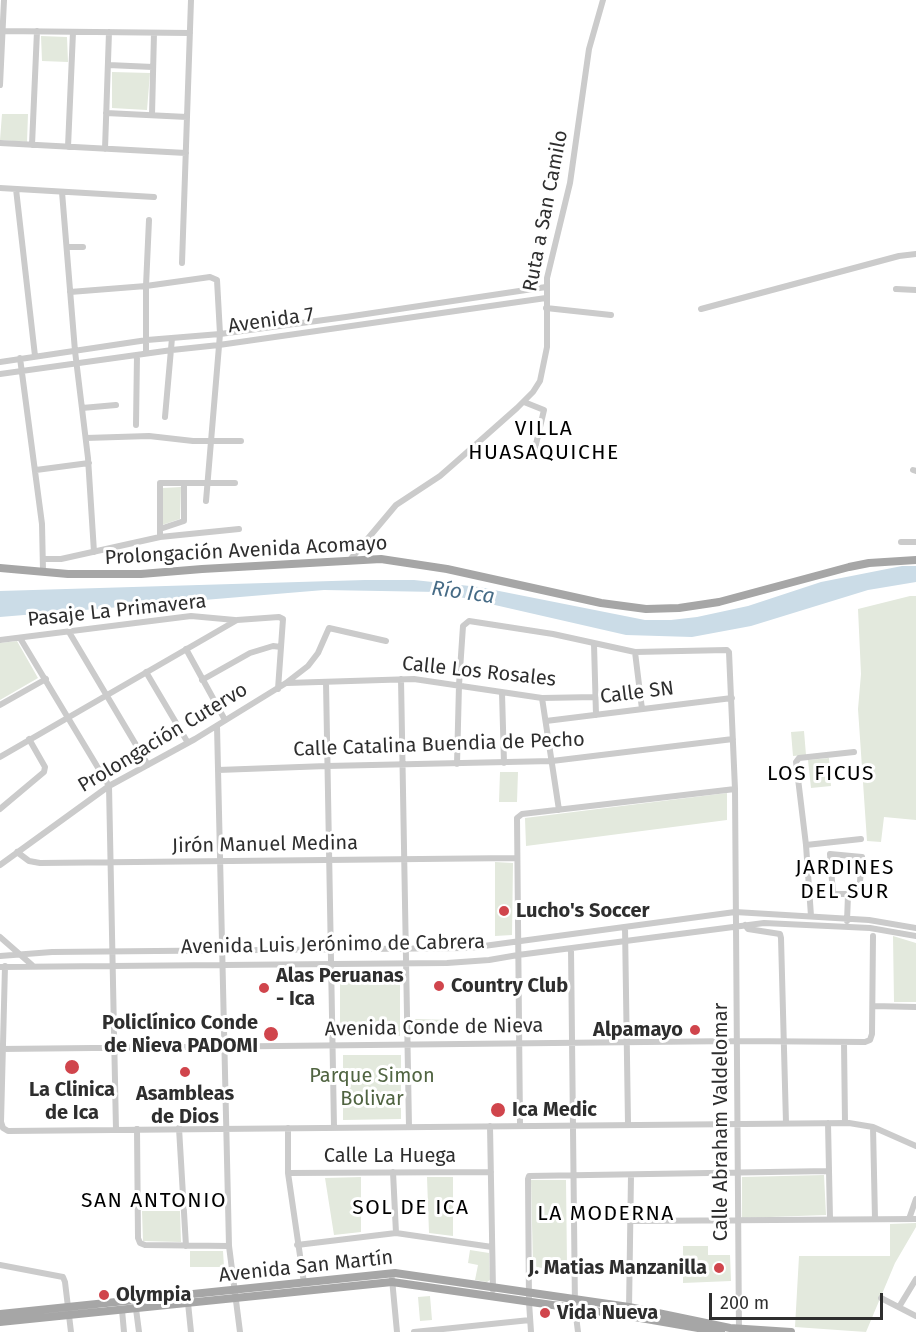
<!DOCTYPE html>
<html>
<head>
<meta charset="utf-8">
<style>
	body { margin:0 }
	#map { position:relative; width:916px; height:1332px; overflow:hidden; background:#fff; font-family:"Fira Sans",sans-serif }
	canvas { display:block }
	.scale { position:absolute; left:709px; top:1293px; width:174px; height:27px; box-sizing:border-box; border:3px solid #2e2e2e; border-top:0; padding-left:8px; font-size:18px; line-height:21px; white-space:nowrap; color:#2e2e2e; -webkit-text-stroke:4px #fff; paint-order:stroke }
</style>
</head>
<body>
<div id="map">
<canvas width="916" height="1332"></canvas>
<div class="scale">200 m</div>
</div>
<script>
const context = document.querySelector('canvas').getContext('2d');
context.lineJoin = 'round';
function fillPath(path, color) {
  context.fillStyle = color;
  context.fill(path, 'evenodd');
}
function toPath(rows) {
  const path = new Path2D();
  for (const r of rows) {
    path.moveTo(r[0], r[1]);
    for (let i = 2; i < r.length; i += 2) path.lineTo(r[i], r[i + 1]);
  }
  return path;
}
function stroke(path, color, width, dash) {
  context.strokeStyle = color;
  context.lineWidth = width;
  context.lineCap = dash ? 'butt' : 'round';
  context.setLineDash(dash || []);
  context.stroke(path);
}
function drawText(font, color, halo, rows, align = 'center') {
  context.font = font + ' "Fira Sans",sans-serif';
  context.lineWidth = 6;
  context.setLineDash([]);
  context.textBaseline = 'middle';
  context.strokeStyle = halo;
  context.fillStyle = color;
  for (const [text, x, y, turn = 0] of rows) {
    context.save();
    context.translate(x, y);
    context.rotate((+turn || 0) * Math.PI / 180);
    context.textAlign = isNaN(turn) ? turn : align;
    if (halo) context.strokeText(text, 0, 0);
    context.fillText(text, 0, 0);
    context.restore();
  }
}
const green = toPath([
	[41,36,67,37,68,62,42,61],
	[112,72,150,73,147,110,112,108],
	[2,114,28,114,27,142,0,140],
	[181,487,180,519,162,525,163,488],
	[910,596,916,596,916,820,884,817,881,842,867,841,858,709,861,674,858,609],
	[17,641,38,678,0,700,0,643],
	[804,731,806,755,793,756,791,732],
	[829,758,831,786,811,788,808,760],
	[500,772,518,772,517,802,499,802],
	[727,793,727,820,526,846,525,818],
	[495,862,513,863,512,935,495,936],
	[893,936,916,943,916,1002,894,1002],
	[340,971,400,971,400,1036,340,1036],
	[415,1019,450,1020,450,1035,417,1036,415,1034],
	[343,1055,401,1055,401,1119,343,1120],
	[824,1175,826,1215,742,1218,742,1177],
	[361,1177,361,1232,334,1235,325,1178],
	[427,1177,453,1177,453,1236,429,1233],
	[531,1180,566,1180,567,1265,551,1270,533,1266],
	[142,1211,180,1211,181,1242,143,1241],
	[916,1223,916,1227,895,1263,866,1332,795,1327,799,1256,890,1256,890,1224],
	[683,1246,708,1246,708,1268,708,1255,730,1255,731,1281,683,1283],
	[470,1250,489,1253,490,1280,487,1282,475,1280,478,1265,468,1263],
	[190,1251,223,1251,224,1267,190,1267],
	[430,1296,432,1320,420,1321,418,1297]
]);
const water = toPath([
	[902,566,916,566,916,582,868,590,751,626,692,637,626,635,438,592,324,590,0,617,0,591,365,580,414,580,479,587,645,620,671,620,697,617,748,606,821,582]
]);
const minor = toPath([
	[0,31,190,33],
	[108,65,153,67],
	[0,85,4,0],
	[106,113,187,117],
	[152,115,154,33],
	[0,143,186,153],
	[32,145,37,31],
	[68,147,73,32],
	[105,149,109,32],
	[0,188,154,197],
	[16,189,35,356],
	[62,192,75,351,88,458,94,552],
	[149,220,146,286,210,277,217,280,220,334,206,501],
	[67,247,83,247],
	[182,263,191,0],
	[896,289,916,290],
	[70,292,146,286,146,353],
	[546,308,611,315],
	[701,309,899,256,916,254],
	[20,358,42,524,43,571],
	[0,362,147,340,220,334,346,317,546,287],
	[0,374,172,350,219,345,546,298],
	[524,402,544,410,533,457],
	[82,408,116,405],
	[165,417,172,338],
	[136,425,137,355],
	[86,438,149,436,193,441,241,441],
	[36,470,89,463],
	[913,470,916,471],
	[160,529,184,521,184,483],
	[160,537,160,483,235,483],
	[901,542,916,542],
	[44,559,61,559,160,537,239,529],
	[349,561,396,505,440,476,456,462,517,408,533,392,540,381,547,347,547,278,570,183,589,49,603,0],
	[69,632,148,765],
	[20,638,109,786,116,1130],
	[0,640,191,616,235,620],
	[594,644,596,715],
	[186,649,225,720],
	[635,652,642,709],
	[146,672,188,743],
	[401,679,409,1127],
	[202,680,250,653,273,646,281,647],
	[326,682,334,1127],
	[287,683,414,679,542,698,596,697],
	[502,693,504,763],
	[542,698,559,810],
	[0,705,46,679],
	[546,721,732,698],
	[217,726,229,1246,240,1332],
	[0,757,237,620,279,617,283,619,278,689],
	[457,764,459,685,463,626,469,621,553,634,635,652,727,650,729,652,735,789,739,1332],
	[218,770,327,766,552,761,733,739],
	[0,809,44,772,45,767,29,739],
	[806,845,861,839],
	[17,852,29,861,40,863,516,858],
	[830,854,862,857,859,894,833,894,830,854],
	[0,865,109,786,195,739,286,683,308,666,318,653,329,628,386,641],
	[811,916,806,845,796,762,799,758,854,752],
	[847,921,848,895],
	[745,925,748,929,780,934,781,938,786,1123],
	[625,927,628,1124],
	[0,937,32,965],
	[571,949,575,1308,578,1332],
	[0,956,52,952,469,948,735,912,869,920,916,928],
	[5,966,1,1122,3,1128,8,1131,849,1123,873,1127,916,1146],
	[0,967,447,963,489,960,518,955,764,923,870,928,916,936],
	[873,1006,916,1007],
	[844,1042,845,1123],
	[1,1049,737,1041,865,1042,870,1040,872,1034,873,936],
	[828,1123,830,1219],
	[520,1125,517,818,522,814,735,789],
	[490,1126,493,1290],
	[873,1127,875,1219],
	[179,1128,186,1246],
	[288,1128,288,1173,304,1283],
	[137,1129,138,1238,140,1243,145,1245,229,1246],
	[393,1172,396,1233],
	[288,1173,491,1172],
	[909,1219,916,1199],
	[630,1221,916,1219],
	[297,1245,396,1233,492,1247],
	[0,1265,63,1277,65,1282,71,1332],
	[392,1279,397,1332],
	[881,1298,916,1316],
	[188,1303,191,1332],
	[899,1307,916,1279],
	[136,1309,139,1332],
	[629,1309,631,1175],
	[122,1310,124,1332],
	[414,1332,530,1320],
	[531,1332,529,1302,528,1179,529,1176,829,1171]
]);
const major = toPath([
	[0,568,68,574,141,574,202,569,381,559,447,569,601,603,646,609,679,608,719,602,849,567,869,563,916,560],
	[0,1314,395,1273,629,1307,730,1328,791,1332],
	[0,1322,392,1282,629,1316,721,1332]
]);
const markers = [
	[504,911,6,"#d0454c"],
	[439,986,6,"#d0454c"],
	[264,988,6,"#d0454c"],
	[695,1030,6,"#d0454c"],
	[271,1034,8,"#d0454c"],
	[72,1067,8,"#d0454c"],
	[185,1072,6,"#d0454c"],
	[498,1110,8,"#d0454c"],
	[719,1268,6,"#d0454c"],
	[104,1295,6,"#d0454c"],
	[545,1313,6,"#d0454c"]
];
const streetNames = [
	["Ruta a San Camilo",546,211,-79],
	["Avenida 7",271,321,-8],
	["Prolongación Avenida Acomayo",246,551,-3],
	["Pasaje La Primavera",117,611,-6],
	["Calle Los Rosales",479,672,6],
	["Calle SN",637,693,-7],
	["Prolongación Cutervo",163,738,-31],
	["Calle Catalina Buendia de Pecho",439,745,-2],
	["Jirón Manuel Medina",265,845,-1],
	["Avenida Luis Jerónimo de Cabrera",333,945,-1],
	["Avenida Conde de Nieva",434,1028,-1],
	["Calle Abraham Valdelomar",721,1122,-90],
	["Calle La Huega",390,1156],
	["Avenida San Martín",306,1267,-6]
];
const poiNames = [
	["Lucho's Soccer",516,911],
	["Alas Peruanas",276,976],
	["- Ica",276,999],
	["Country Club",451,986],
	["Policlínico Conde",258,1023,"right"],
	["de Nieva PADOMI",258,1046,"right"],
	["Alpamayo",683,1030,"right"],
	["La Clinica",72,1090,"center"],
	["de Ica",72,1113,"center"],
	["Asambleas",185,1094,"center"],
	["de Dios",185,1117,"center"],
	["Ica Medic",512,1110],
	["J. Matias Manzanilla",707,1268,"right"],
	["Olympia",116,1295],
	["Vida Nueva",557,1313]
];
const parkNames = [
	["Parque Simon",372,1076],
	["Bolivar",372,1099]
];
const neighbourhoodNames = [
	["VILLA",544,429],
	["HUASAQUICHE",544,453],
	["LOS FICUS",821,774],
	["JARDINES",845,868],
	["DEL SUR",845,892],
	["SAN ANTONIO",154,1201],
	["SOL DE ICA",411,1208],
	["LA MODERNA",606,1214]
];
const waterNames = [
	["Río Ica",463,593,8]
];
fillPath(green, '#e3e9dd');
fillPath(water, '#cbdce7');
stroke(minor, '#cbcbcb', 6);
stroke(major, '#a6a6a6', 8);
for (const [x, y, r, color] of markers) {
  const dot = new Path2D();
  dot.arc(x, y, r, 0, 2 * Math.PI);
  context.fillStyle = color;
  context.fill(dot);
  stroke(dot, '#fff', 2);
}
drawText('20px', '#2e2e2e', '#fff', streetNames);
drawText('bold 20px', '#2e2e2e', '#fff', poiNames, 'left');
drawText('20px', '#506441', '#fff', parkNames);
context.letterSpacing = '1.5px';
drawText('21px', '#000', '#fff', neighbourhoodNames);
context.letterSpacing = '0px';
drawText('italic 21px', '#466b86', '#fff', waterNames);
</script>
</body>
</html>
